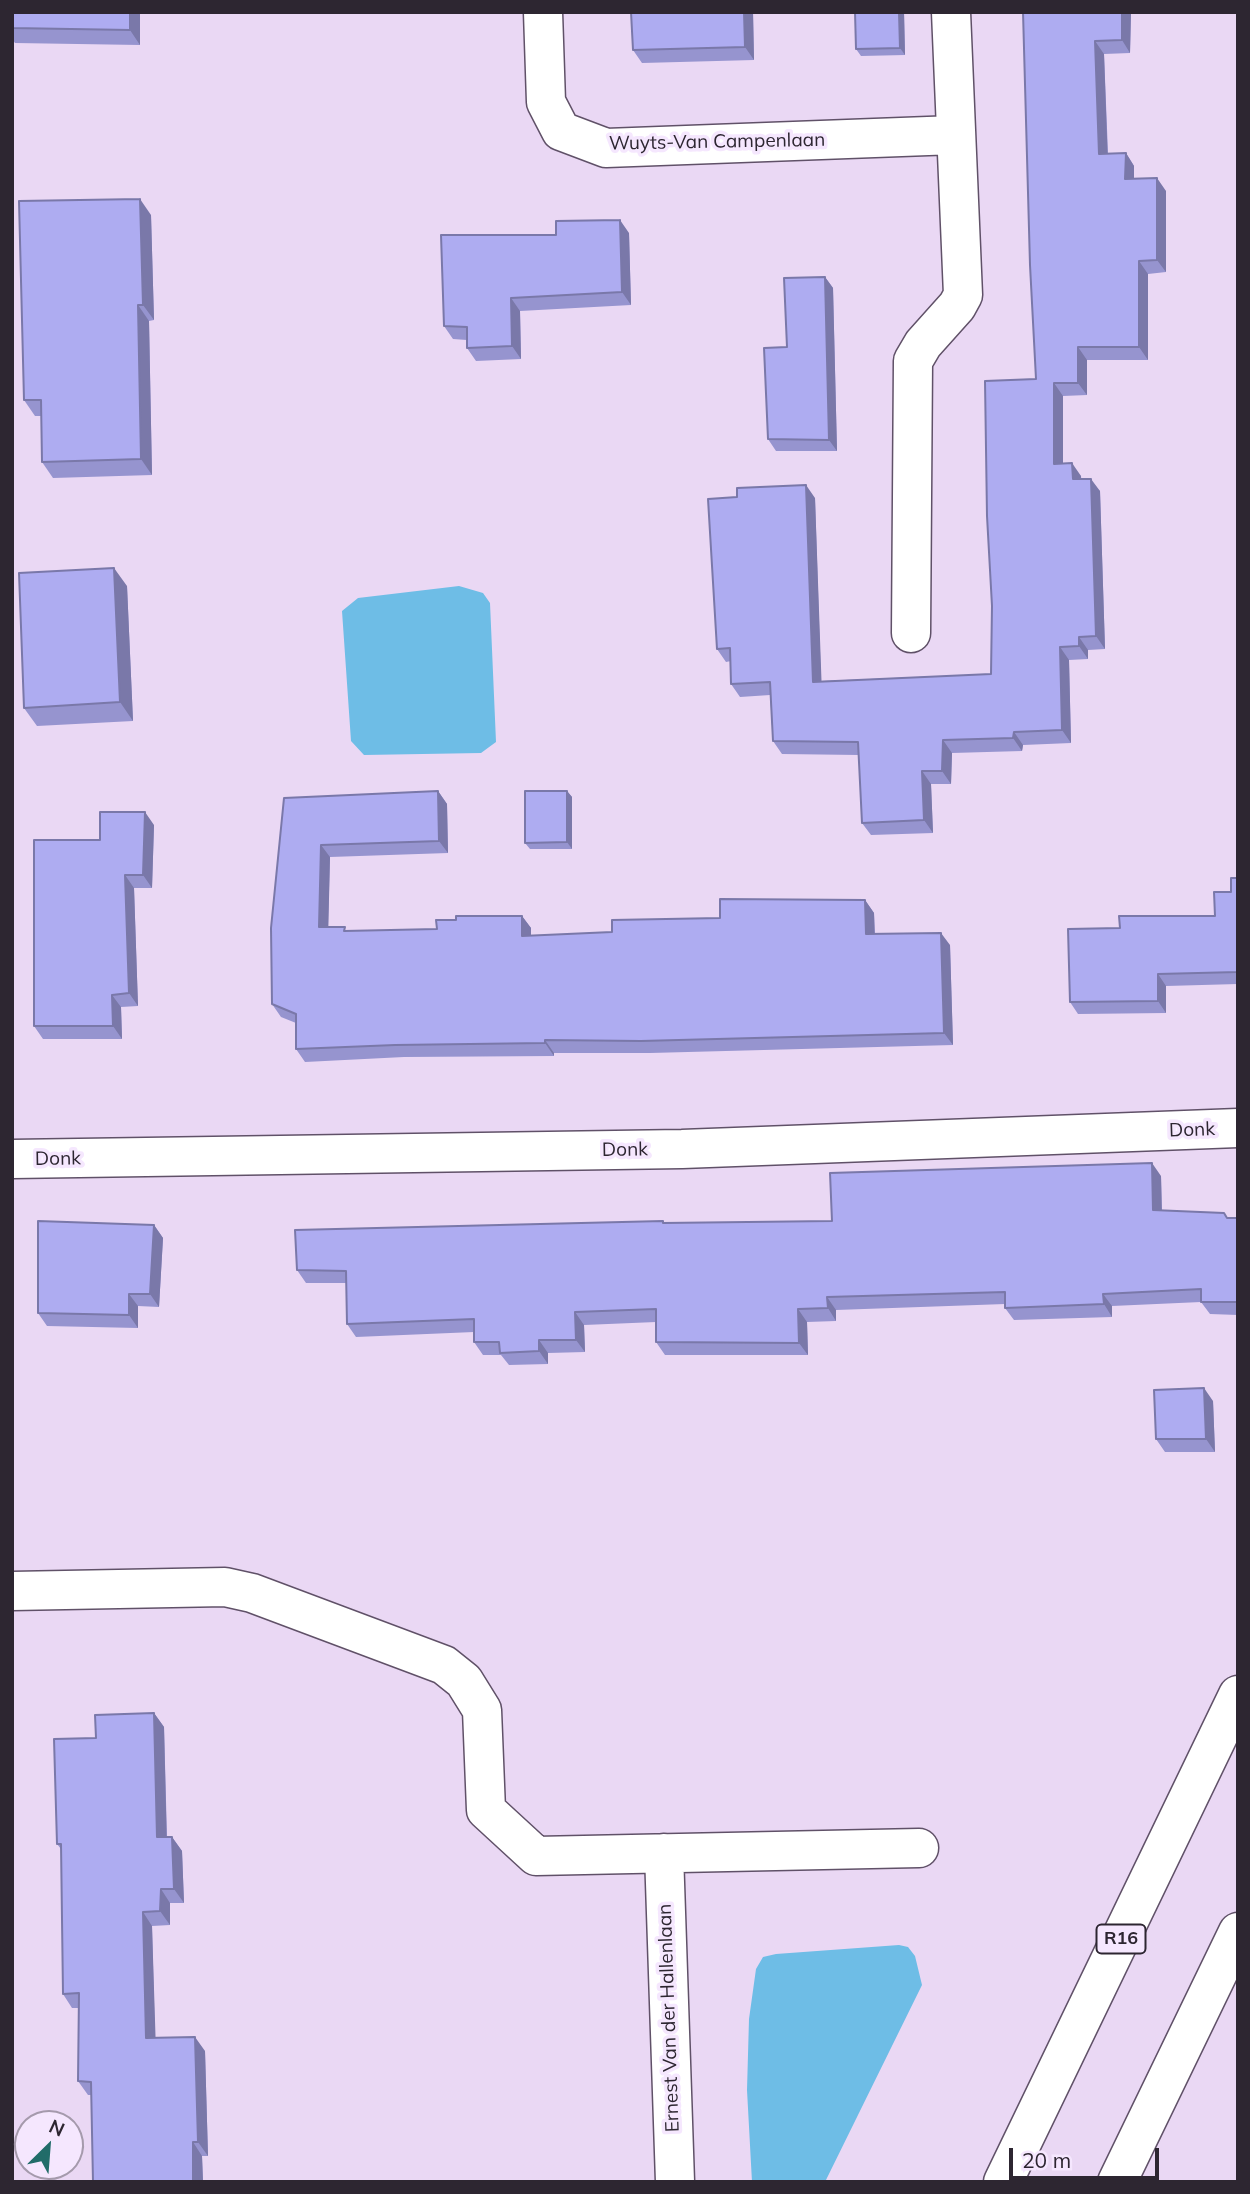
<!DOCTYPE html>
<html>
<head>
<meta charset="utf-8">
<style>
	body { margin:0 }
	#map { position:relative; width:1250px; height:2194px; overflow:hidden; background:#ead8f4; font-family:Mulish,sans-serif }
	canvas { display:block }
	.frame { position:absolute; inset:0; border:14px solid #2d2631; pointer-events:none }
	.north { position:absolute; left:14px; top:2110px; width:70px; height:70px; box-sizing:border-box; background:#f5e7fe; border:2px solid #a59aac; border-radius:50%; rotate:25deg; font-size:19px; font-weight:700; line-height:28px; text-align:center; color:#2d2631 }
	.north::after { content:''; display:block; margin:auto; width:24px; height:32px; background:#216c69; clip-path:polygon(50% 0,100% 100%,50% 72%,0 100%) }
	.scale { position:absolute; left:1009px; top:2148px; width:150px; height:32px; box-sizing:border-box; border:4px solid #2d2631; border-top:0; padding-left:9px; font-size:21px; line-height:24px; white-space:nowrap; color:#2d2631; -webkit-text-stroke:5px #f5e7fe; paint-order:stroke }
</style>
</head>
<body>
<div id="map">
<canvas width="1250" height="2194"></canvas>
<div class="frame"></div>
<div class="north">N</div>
<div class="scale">20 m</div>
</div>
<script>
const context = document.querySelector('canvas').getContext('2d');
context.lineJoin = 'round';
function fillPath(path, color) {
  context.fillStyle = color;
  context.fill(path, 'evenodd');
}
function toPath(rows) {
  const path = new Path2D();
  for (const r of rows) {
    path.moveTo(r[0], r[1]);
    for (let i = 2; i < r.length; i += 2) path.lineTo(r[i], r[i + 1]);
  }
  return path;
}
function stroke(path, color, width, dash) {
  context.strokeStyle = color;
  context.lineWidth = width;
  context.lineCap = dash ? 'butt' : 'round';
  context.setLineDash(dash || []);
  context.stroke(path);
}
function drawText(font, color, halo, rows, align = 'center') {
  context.font = font + ' Mulish,sans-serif';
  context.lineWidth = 7;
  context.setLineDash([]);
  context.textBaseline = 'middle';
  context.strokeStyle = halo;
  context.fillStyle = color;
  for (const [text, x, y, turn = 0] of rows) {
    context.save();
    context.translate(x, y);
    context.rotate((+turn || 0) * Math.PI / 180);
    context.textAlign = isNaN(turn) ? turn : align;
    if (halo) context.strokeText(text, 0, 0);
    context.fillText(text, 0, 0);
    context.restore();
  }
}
const water = toPath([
	[459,586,483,593,490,603,496,742,481,753,364,755,351,741,342,611,358,598],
	[899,1945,908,1947,915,1956,922,1985,825,2182,752,2182,747,2090,749,2019,756,1969,763,1957,776,1954]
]);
const minor = toPath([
	[543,12,546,102,561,131,606,148,955,135],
	[911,633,913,361,923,344,957,306,963,295,951,12],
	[12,1159,682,1149,1238,1128],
	[12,1591,225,1587,252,1593,444,1665,464,1681,482,1710,486,1810,536,1856,919,1848],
	[664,1853,675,2182]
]);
const highway = toPath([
	[1003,2182,1238,1695],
	[1117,2182,1238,1932]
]);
const wall = toPath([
	[12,12,140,12,140,45,15,43,12,39],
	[631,12,753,12,754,60,642,63,633,50],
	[855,12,904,12,905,55,861,56,856,49],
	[1023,12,1131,12,1130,53,1104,54,1108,153,1126,153,1134,166,1134,179,1166,191,1166,272,1148,274,1148,360,1087,360,1087,395,1063,396,1063,464,1081,476,1081,479,1100,491,1105,649,1088,650,1088,659,1069,660,1071,743,1023,745,1022,751,952,753,951,784,931,784,933,833,871,835,862,823,859,755,782,754,773,741,770,695,740,697,731,684,731,661,726,662,717,649,815,498,821,681,991,674,1036,379],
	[151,215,154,320,149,321,152,475,53,478,42,462,41,416,35,416,24,400],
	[629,233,631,305,520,311,521,359,476,361,467,348,467,340,453,339,444,326,556,235],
	[825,277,833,288,837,451,776,451,768,439,787,347],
	[127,586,133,721,37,726,24,708],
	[438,791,447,804,448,853,330,857,328,927,347,931,437,929,456,920,522,916,531,928,531,936,612,932,865,900,874,913,875,934,950,945,953,1045,650,1053,554,1053,554,1056,404,1057,305,1062,296,1049,296,1023,281,1017,272,1004,284,798],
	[567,791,572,797,572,849,530,849,525,843],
	[154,825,152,888,134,888,138,1006,121,1007,122,1039,43,1039,34,1026,100,840],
	[1238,878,1238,984,1166,986,1166,1013,1078,1014,1070,1002,1120,928,1215,916,1231,892],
	[1161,1176,1162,1210,1227,1218,1238,1218,1238,1315,1210,1314,1201,1302,1112,1306,1112,1317,1014,1320,1005,1308,1005,1304,836,1310,836,1321,807,1322,808,1355,665,1355,656,1342,656,1322,584,1325,585,1352,548,1353,548,1364,509,1365,501,1355,483,1355,474,1342,474,1332,356,1337,347,1324,346,1283,306,1283,297,1270,665,1223,832,1221],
	[154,1225,163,1238,159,1307,138,1306,138,1328,47,1326,38,1313],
	[1213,1401,1215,1452,1165,1452,1156,1439],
	[154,1713,164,1727,167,1837,172,1837,182,1851,184,1903,170,1903,170,1925,152,1926,155,2038,205,2051,208,2156,202,2156,203,2182,93,2182,91,2095,88,2095,78,2081,79,2008,72,2008,63,1994,61,1849,57,1844,96,1738]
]);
const shadedWall = toPath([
	[130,12,140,12,140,45,130,30],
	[744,12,753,12,754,60,745,47],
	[899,12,904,12,905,55,900,48],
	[1122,12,1131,12,1130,53,1122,40],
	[1095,41,1104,54,1108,166,1099,154],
	[1126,153,1134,166,1134,192,1125,179],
	[1157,178,1166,191,1166,272,1157,260],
	[140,199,151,215,154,320,143,305],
	[620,220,629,233,631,305,622,292],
	[1139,261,1148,274,1148,360,1139,347],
	[825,277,833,288,837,451,829,440],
	[511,298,520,311,521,359,512,346],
	[138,305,149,321,152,475,141,459],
	[1078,347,1087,360,1087,395,1078,383],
	[1054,383,1063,396,1063,477,1054,464],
	[1072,463,1081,476,1082,491,1073,479],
	[1091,479,1100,491,1105,649,1096,636],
	[806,485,815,498,822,695,813,682],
	[114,568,127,586,133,721,120,702],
	[1079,637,1088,650,1088,659,1079,646],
	[1060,647,1069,660,1071,743,1062,730],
	[1014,732,1023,745,1022,751,1013,738],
	[943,740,952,753,951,784,942,771],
	[922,771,931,784,933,833,924,820],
	[438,791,447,804,448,853,439,841],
	[567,791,572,797,572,849,567,842],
	[145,812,154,825,152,888,143,875],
	[321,845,330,857,328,940,319,927],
	[125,875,134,888,138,1006,129,993],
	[865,900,874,913,875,947,866,934],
	[522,916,531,928,531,949,522,936],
	[941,933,950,945,953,1045,944,1033],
	[1158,974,1166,986,1166,1013,1158,1001],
	[112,995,121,1007,122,1039,113,1026],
	[545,1040,554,1053,554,1056,545,1043],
	[1152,1163,1161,1176,1162,1223,1153,1210],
	[154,1225,163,1238,159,1307,150,1294],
	[129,1294,138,1306,138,1328,129,1315],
	[1103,1294,1112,1306,1112,1317,1104,1304],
	[827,1297,836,1310,836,1321,828,1308],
	[798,1309,807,1322,808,1355,799,1343],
	[575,1312,584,1325,585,1352,576,1340],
	[539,1340,548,1353,548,1364,539,1351],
	[1204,1388,1213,1401,1215,1452,1206,1439],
	[154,1713,164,1727,167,1851,157,1837],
	[172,1837,182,1851,184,1903,174,1889],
	[161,1889,170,1903,170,1925,160,1911],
	[143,1912,152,1926,156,2052,146,2038],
	[195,2037,205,2051,208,2156,198,2142],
	[193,2142,202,2156,203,2182,193,2182]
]);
const building = toPath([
	[12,12,130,12,130,30,12,28,12,12],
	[631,12,744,12,745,47,633,50,631,12],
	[855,12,899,12,900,48,856,49,855,12],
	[1023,12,1122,12,1122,40,1095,41,1099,154,1126,153,1125,179,1157,178,1157,260,1139,261,1139,347,1078,347,1078,383,1054,383,1054,464,1072,463,1073,479,1091,479,1096,636,1079,637,1079,646,1060,647,1062,730,1014,732,1013,738,943,740,942,771,922,771,924,820,862,823,858,742,773,741,770,682,731,684,730,648,717,649,708,499,737,497,737,488,806,485,813,682,991,674,992,606,987,516,985,381,1036,379,1030,265,1023,12],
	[140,199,143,305,138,305,141,459,42,462,41,400,24,400,19,201,140,199],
	[620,220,622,292,511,298,512,346,467,348,467,327,444,326,441,235,556,235,556,221,620,220],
	[825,277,829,440,768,439,764,348,787,347,784,278,825,277],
	[114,568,120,702,24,708,19,573,114,568],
	[1237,788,1238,788,1238,833,1237,788],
	[438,791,439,841,321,845,319,927,345,927,344,931,437,929,436,920,456,920,456,916,522,916,522,936,612,932,612,920,720,918,720,899,865,900,866,934,941,933,944,1033,641,1041,545,1040,545,1043,395,1045,296,1049,296,1014,272,1004,271,928,284,798,438,791],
	[525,791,567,791,567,842,525,843,525,791],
	[100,812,145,812,143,875,125,875,129,993,112,995,113,1026,34,1026,34,840,100,840,100,812],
	[1231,878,1238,878,1238,972,1158,974,1158,1001,1070,1002,1068,929,1120,928,1119,916,1215,916,1214,892,1231,892,1231,878],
	[1152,1163,1153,1210,1224,1213,1227,1218,1238,1218,1238,1302,1201,1302,1201,1289,1103,1294,1104,1304,1005,1308,1005,1292,827,1297,828,1308,798,1309,799,1343,656,1342,656,1309,575,1312,576,1340,539,1340,539,1351,500,1353,499,1342,474,1342,474,1319,347,1324,346,1271,297,1270,295,1230,663,1221,663,1223,832,1221,830,1173,1152,1163],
	[38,1221,154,1225,150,1294,129,1294,129,1315,38,1313,38,1221],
	[1204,1388,1206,1439,1156,1439,1154,1390,1204,1388],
	[154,1713,157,1837,172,1837,174,1889,161,1889,160,1911,143,1912,146,2038,195,2037,198,2142,193,2142,193,2182,93,2182,91,2082,78,2081,79,1993,63,1994,61,1844,57,1844,54,1739,96,1738,95,1715,154,1713]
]);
const shields = [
	[1121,1939,49]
];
const shieldNames = [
	["R16",1121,1939]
];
const streetNames = [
	["Wuyts-Van Campenlaan",717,142,-1],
	["Donk",1192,1130,-2],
	["Donk",625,1150,-1],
	["Donk",58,1159,-1],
	["Ernest Van der Hallenlaan",669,2018,-92]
];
fillPath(water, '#6ebde6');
stroke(minor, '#605168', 41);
stroke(highway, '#605168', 41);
stroke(minor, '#fff', 38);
stroke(highway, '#fff', 38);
fillPath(wall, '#9694cf');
fillPath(shadedWall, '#7a78a9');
fillPath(building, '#aeacf1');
stroke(building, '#7a78a9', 2);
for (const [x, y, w] of shields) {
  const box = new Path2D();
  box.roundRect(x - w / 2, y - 14.5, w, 29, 5);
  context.fillStyle = '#f5e7fe';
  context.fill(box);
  stroke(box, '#2d2631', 2);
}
drawText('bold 18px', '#2d2631', null, shieldNames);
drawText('19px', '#2d2631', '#f5e7fe', streetNames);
</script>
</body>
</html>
